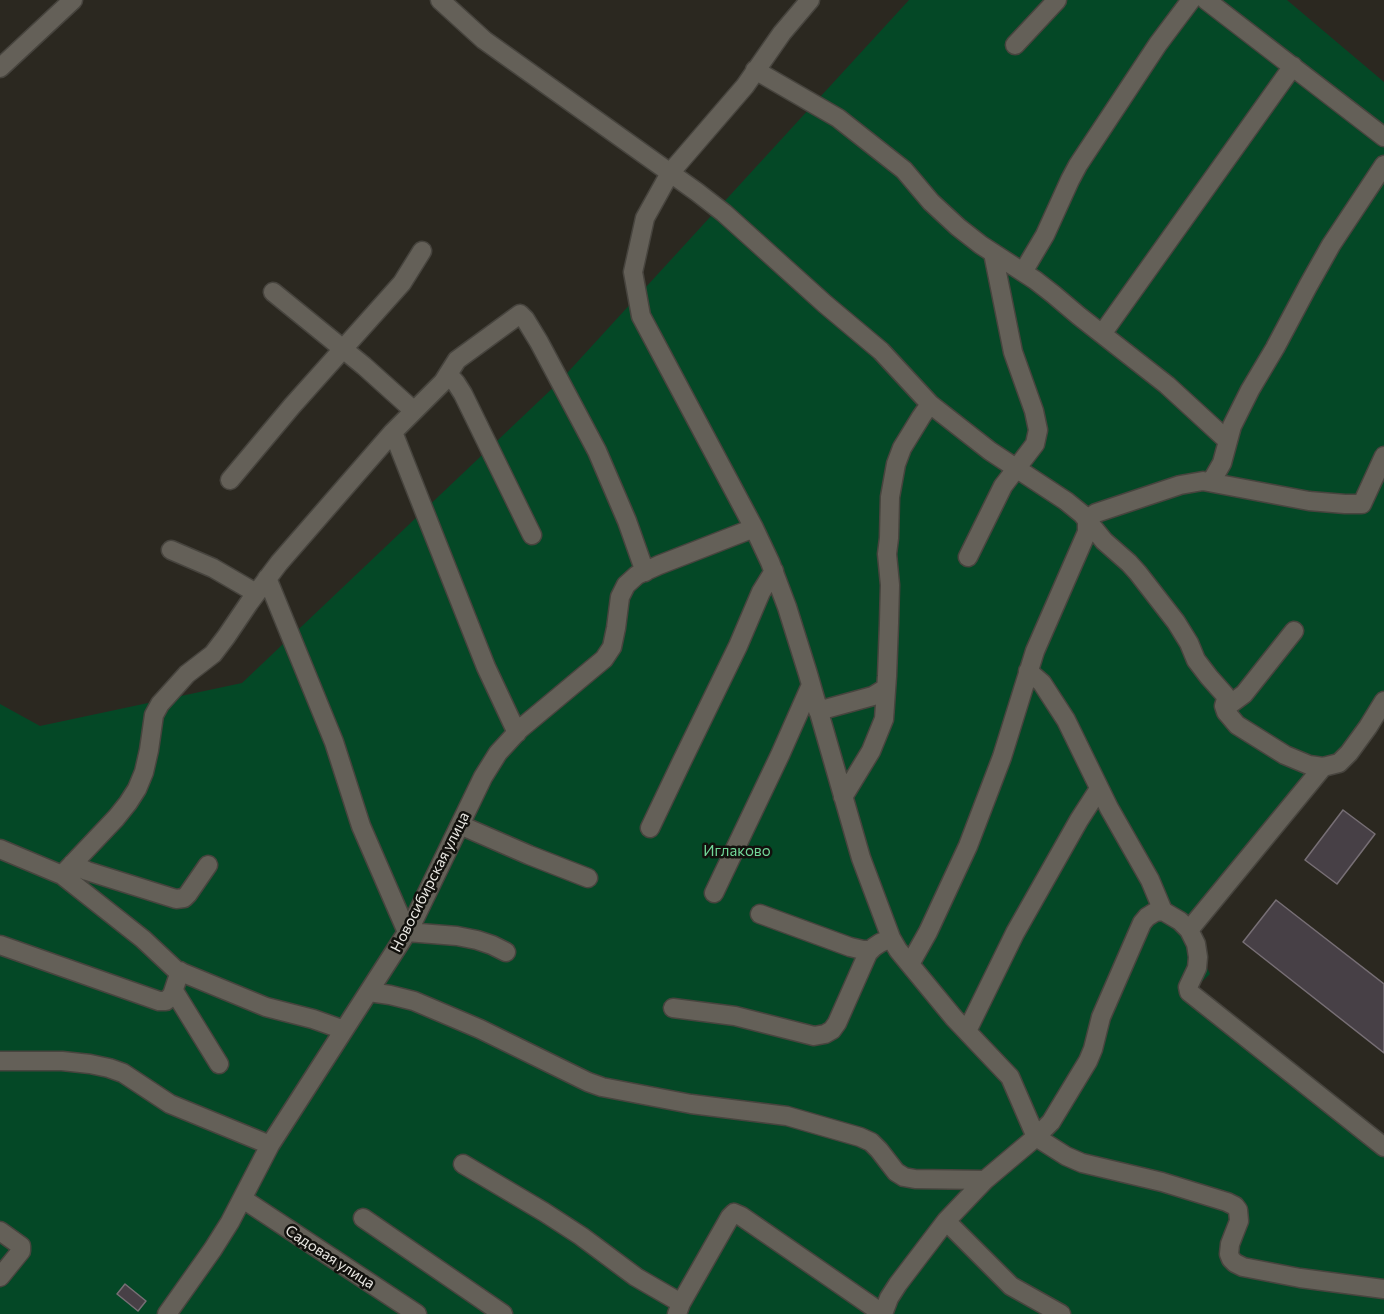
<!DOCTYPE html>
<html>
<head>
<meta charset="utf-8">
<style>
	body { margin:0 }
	canvas { display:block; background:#2b2820 }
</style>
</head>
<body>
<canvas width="1384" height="1314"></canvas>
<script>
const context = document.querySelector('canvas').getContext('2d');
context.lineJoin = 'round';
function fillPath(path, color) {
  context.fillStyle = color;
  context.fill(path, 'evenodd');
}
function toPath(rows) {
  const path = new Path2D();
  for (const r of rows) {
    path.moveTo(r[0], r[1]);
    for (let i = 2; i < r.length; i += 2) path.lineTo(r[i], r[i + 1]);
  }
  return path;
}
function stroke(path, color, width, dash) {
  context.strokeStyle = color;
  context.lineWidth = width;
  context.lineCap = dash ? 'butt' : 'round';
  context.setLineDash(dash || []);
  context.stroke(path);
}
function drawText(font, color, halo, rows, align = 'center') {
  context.font = font + ' Commissioner,sans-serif';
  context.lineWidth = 5;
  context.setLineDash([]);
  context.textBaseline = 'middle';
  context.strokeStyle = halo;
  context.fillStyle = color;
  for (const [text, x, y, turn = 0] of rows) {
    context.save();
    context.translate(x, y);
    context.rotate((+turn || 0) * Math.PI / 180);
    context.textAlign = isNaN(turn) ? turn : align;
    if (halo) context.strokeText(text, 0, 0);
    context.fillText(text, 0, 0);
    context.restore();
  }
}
const green = toPath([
	[909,0,1287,0,1384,82,1384,711,1341,773,1320,774,1193,939,1210,974,1192,991,1384,1143,1384,1314,0,1314,0,704,40,726,242,683,558,383]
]);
const building = toPath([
	[1343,810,1375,834,1337,884,1305,860,1343,810],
	[1276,900,1384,984,1384,1053,1243,942,1276,900],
	[125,1284,146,1301,138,1311,117,1294,125,1284]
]);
const minor = toPath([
	[440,0,484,40,697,192,724,213,825,304,881,351,930,404,990,451,1066,501,1082,514,1104,541,1129,563,1138,573,1176,622,1189,643,1196,660,1209,677,1225,695,1226,699,1224,706,1226,712,1237,725,1285,755,1309,765,1323,767,1339,763,1349,753,1368,727,1384,701],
	[810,0,782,33,745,86,670,173,645,218,633,272,641,316,754,528,770,562,787,607,808,674,861,858,891,938,898,950,954,1018,1010,1077,1036,1137,985,1180,946,1221,1011,1286,1061,1314],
	[1206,0,1384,137],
	[1015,45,1057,0],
	[0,68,73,0],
	[755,70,838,118,904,170,931,202,958,227,981,245,1035,280,1053,294,1079,316,1167,385,1228,441],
	[1023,272,1045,235,1070,180,1078,165,1158,44,1191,0],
	[273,292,364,366,413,410],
	[1102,334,1293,66],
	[448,374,456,383,463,394,532,535],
	[393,432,486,667,517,733],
	[230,480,292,406,402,283,422,251],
	[1211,482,1222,463,1232,426,1250,390,1275,348,1308,286,1331,245,1384,165],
	[171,550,213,568,256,593],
	[968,557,1003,486,1035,444,1038,430,1034,411,1013,352,993,253],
	[267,578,334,742,361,826,407,932,457,936,477,940,492,945,506,952],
	[1028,671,1042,683,1066,720,1109,808,1150,880,1163,911],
	[1225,708,1244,694,1294,631],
	[818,711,873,696,886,688],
	[843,797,871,751,884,719,887,676,889,623,890,585,887,554,889,538,890,497,896,464,902,448,921,417,930,404],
	[460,825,529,855,588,878],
	[650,828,682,761,738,646,761,592,774,571],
	[0,849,62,875,143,939,176,970,266,1007,313,1019,344,1030],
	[72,864,87,871,176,899,184,898,188,894,208,865],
	[62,875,116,818,128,803,137,789,144,772,149,750,154,715,160,704,187,674,213,654,226,637,249,603,279,563,393,432,443,382,457,360,520,314,525,319,539,342,597,451,627,521,645,572],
	[714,893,780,755,811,685],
	[760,914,850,947,863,950,871,950],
	[1189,930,1323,767],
	[0,945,159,1001,166,1001,172,995,180,971],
	[910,964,928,932,968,846,1002,757,1035,651,1087,532,1087,520,1090,517,1096,513,1180,485,1203,481,1309,501,1345,504,1362,504,1384,456],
	[174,991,219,1064],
	[369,992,390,995,414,1001,480,1029,588,1082,602,1087,691,1104,787,1116,860,1137,871,1142,879,1150,896,1172,904,1177,915,1179,985,1180],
	[673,1008,735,1016,814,1036,825,1034,832,1030,837,1023,868,953,874,947,880,943,891,938],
	[967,1031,1015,933,1079,820,1099,789],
	[0,1061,62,1061,90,1064,109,1068,123,1073,170,1104,270,1145],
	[1384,1147,1189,992,1188,987,1197,968,1198,957,1196,944,1189,930,1180,921,1163,911,1155,912,1147,917,1142,923,1101,1017,1093,1049,1088,1061,1051,1122,1036,1137,1066,1156,1082,1163,1162,1182,1227,1202,1235,1206,1238,1210,1239,1221,1230,1244,1229,1254,1231,1259,1235,1263,1243,1267,1300,1278,1384,1289],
	[463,1164,544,1212,581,1236,636,1277,681,1303],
	[243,1199,417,1314],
	[363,1218,503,1314],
	[0,1231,21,1246,21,1251,0,1277],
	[167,1314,213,1249,230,1222,270,1145,344,1030,411,926,483,777,498,753,520,729,604,659,612,647,616,628,620,597,626,585,637,575,659,565,754,528],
	[677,1314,681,1303,730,1217,734,1213,741,1216,883,1314,889,1298,898,1284,946,1221]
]);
const parkNames = [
	["Иглаково",737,851]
];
const streetNames = [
	["Новосибирская улица",430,882,-63],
	["Садовая улица",330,1257,33]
];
fillPath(green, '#044826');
fillPath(building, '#474046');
stroke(building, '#776f75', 1.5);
stroke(minor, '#47443e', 21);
stroke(minor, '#646058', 18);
drawText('15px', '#72d799', '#12110d', parkNames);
drawText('15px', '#e9e7e2', '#12110d', streetNames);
</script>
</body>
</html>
